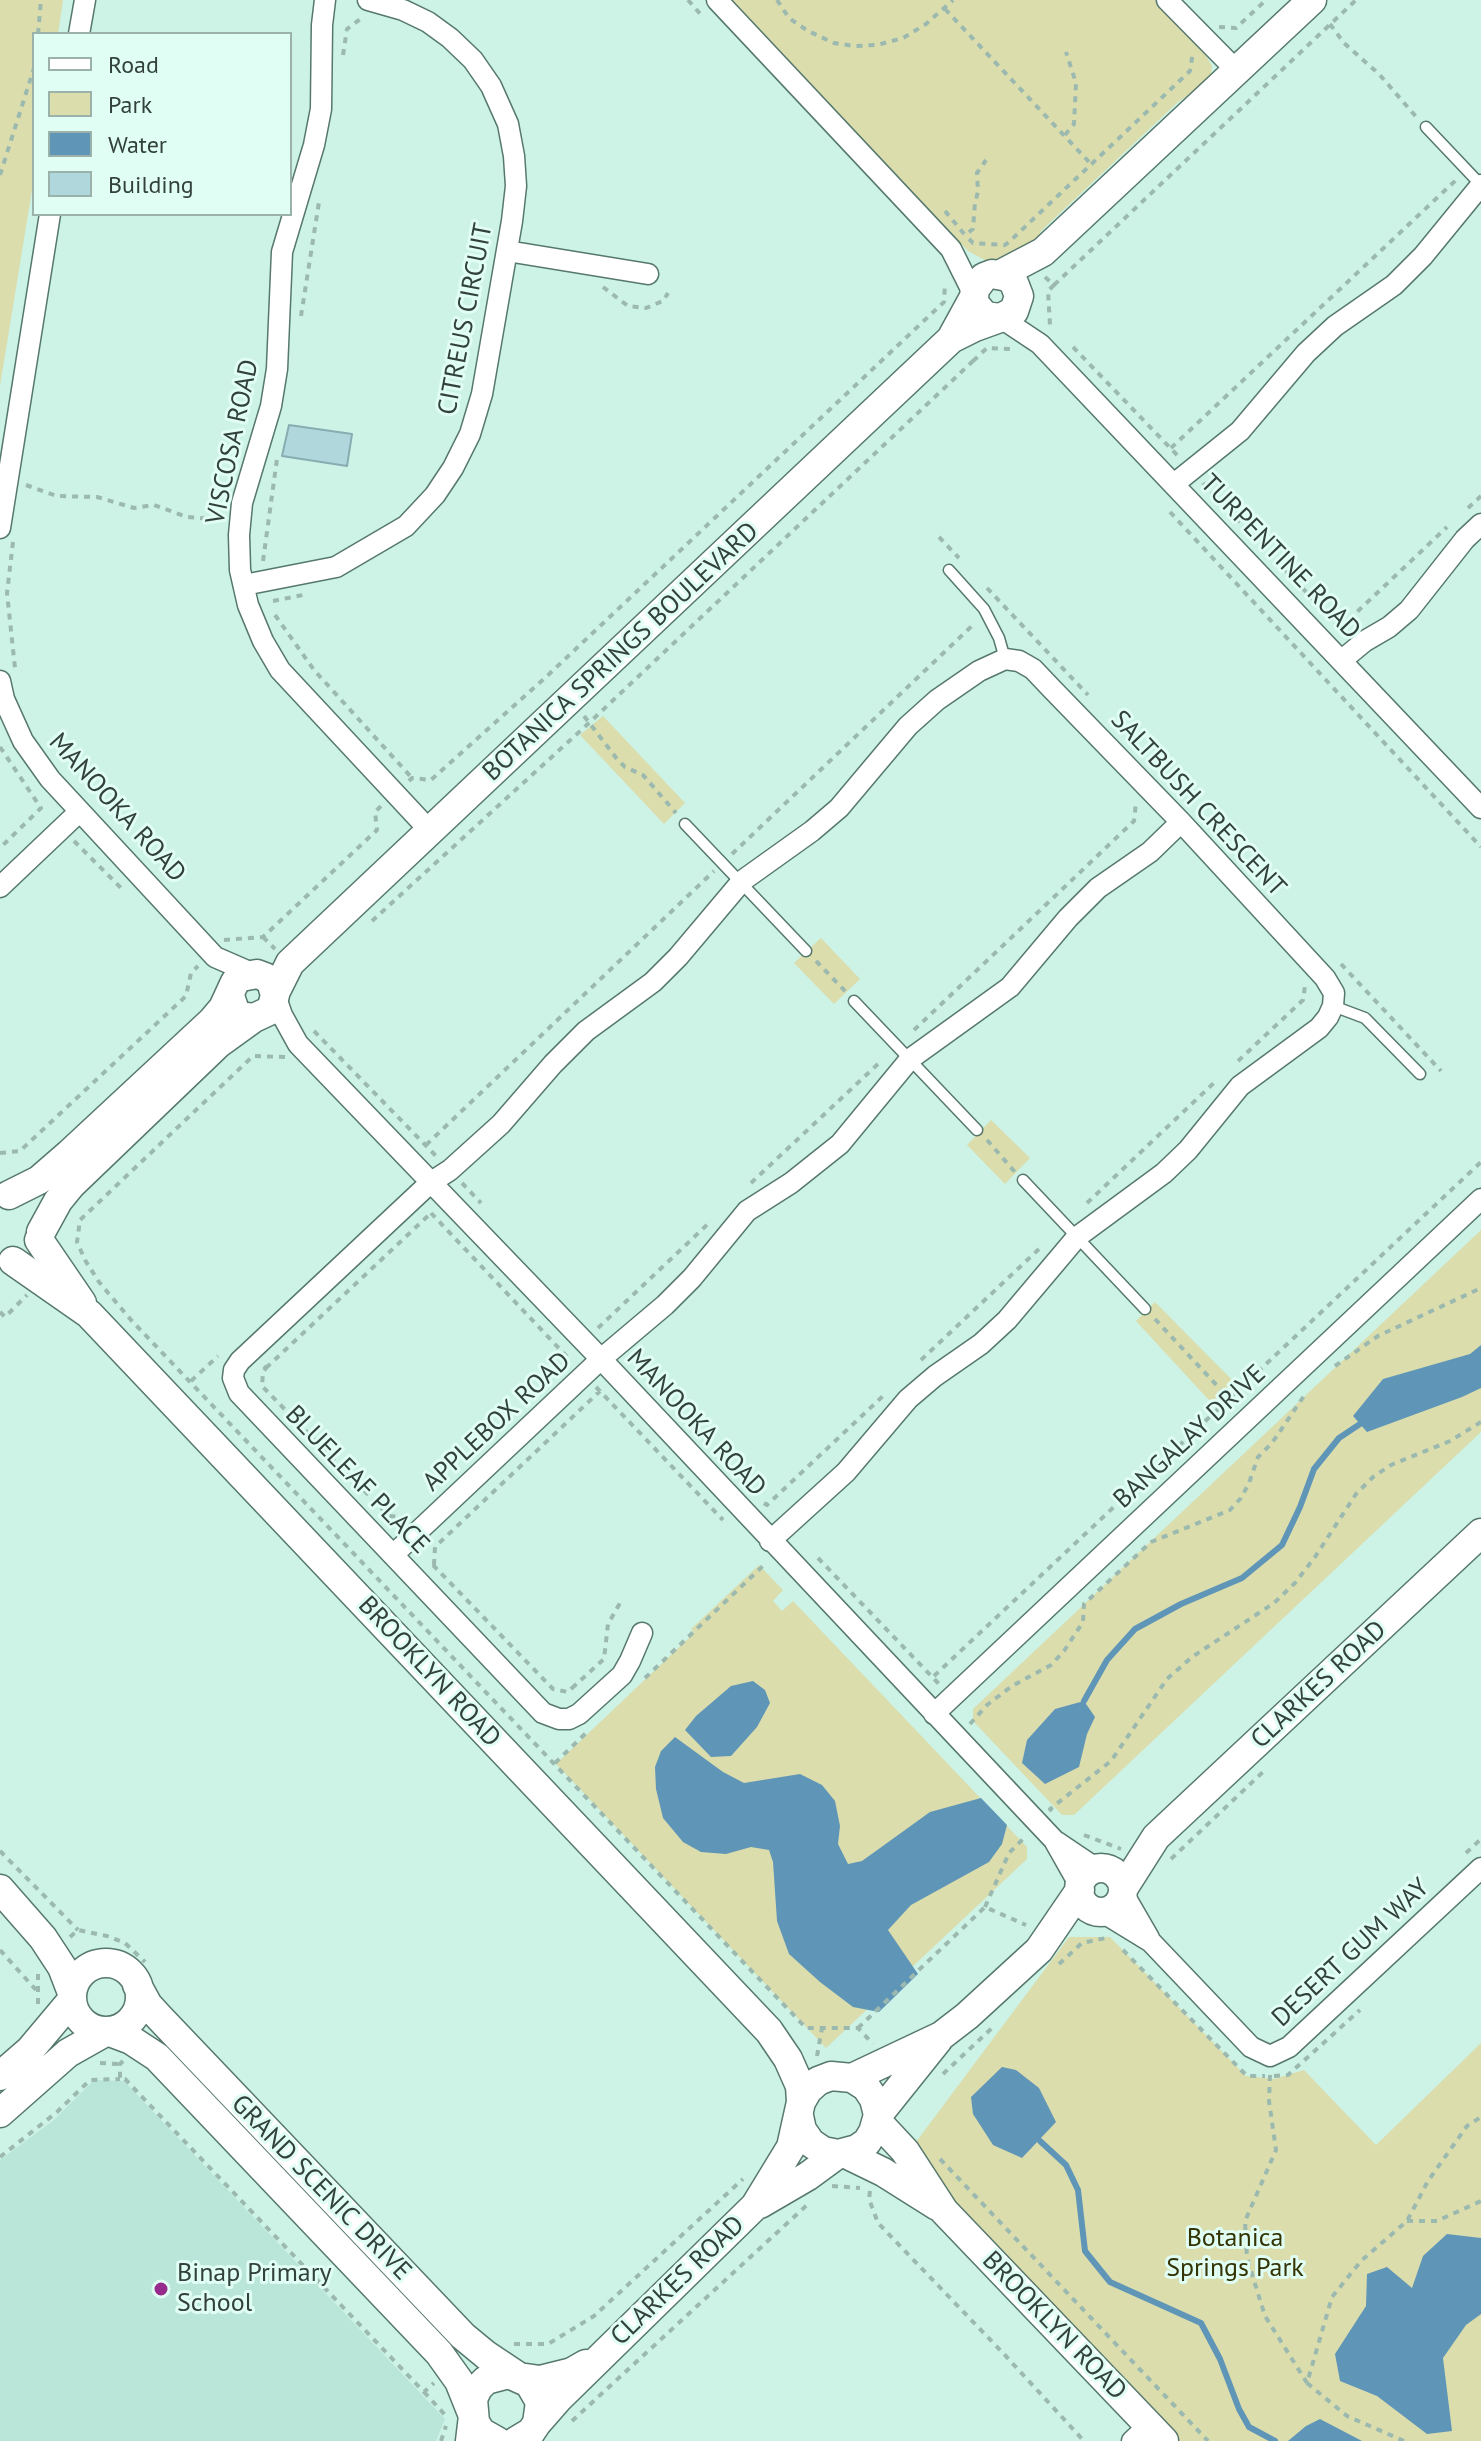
<!DOCTYPE html>
<html>
<head>
<meta charset="utf-8">
<style>
	body { margin:0 }
	#map { position:relative; width:1481px; height:2441px; overflow:hidden; background:#cdf2e6; font-family:"PT Sans",sans-serif }
	canvas { display:block }
	.legend { position:absolute; left:32px; top:32px; width:260px; height:184px; box-sizing:border-box; background:#e0fef3; border:2px solid #9ab2aa; margin:0; padding:10px 14px; list-style:none; font-size:24px; color:#32413c }
	.legend li { display:flex; align-items:center; gap:16px; height:40px }
	.legend b { width:40px; border:2px solid #9ab2aa }
</style>
</head>
<body>
<div id="map">
<canvas width="1481" height="2441"></canvas>
<ul class="legend">
<li><b style="height:10px;background:#fff"></b>Road</li>
<li><b style="height:22px;background:#dbddad"></b>Park</li>
<li><b style="height:22px;background:#5f95b7"></b>Water</li>
<li><b style="height:22px;background:#b0d7dc"></b>Building</li>
</ul>
</div>
<script>
const context = document.querySelector('canvas').getContext('2d');
context.lineJoin = 'round';
function fillPath(path, color) {
  context.fillStyle = color;
  context.fill(path, 'evenodd');
}
function toPath(rows) {
  const path = new Path2D();
  for (const r of rows) {
    if (r.length === 3) {
      path.moveTo(r[0] + r[2], r[1]);
      path.arc(r[0], r[1], r[2], 0, 2 * Math.PI);
      continue;
    }
    path.moveTo(r[0], r[1]);
    for (let i = 2; i < r.length; i += 2) path.lineTo(r[i], r[i + 1]);
  }
  return path;
}
function stroke(path, color, width, dash) {
  context.strokeStyle = color;
  context.lineWidth = width;
  context.lineCap = dash ? 'butt' : 'round';
  context.setLineDash(dash || []);
  context.stroke(path);
}
function drawText(font, color, halo, rows, align = 'center') {
  context.font = font + ' "PT Sans",sans-serif';
  context.lineWidth = 6;
  context.setLineDash([]);
  context.textBaseline = 'middle';
  context.strokeStyle = halo;
  context.fillStyle = color;
  for (const [text, x, y, turn = 0] of rows) {
    context.save();
    context.translate(x, y);
    context.rotate((+turn || 0) * Math.PI / 180);
    context.textAlign = isNaN(turn) ? turn : align;
    if (halo) context.strokeText(text, 0, 0);
    context.fillText(text, 0, 0);
    context.restore();
  }
}
const built = toPath([
	[94,2080,124,2081,445,2419,436,2441,0,2441,0,2160,54,2120]
]);
const green = toPath([
	[0,0,63,0,58,34,34,34,34,178,0,386],
	[732,0,1155,0,1205,54,1212,66,1211,75,1208,82,1178,102,1042,230,1032,247,990,263,968,251],
	[603,716,685,803,664,824,580,735],
	[821,938,860,979,834,1004,794,963],
	[991,1120,1030,1158,1005,1184,967,1145],
	[1481,1230,1481,1432,1074,1815,1062,1815,973,1721,973,1709],
	[1155,1302,1241,1389,1218,1410,1136,1321],
	[759,1565,783,1590,773,1601,782,1611,793,1601,1027,1847,1027,1859,826,2048,556,1764,694,1633,691,1629],
	[1069,1937,1110,1937,1246,2076,1274,2079,1304,2070,1376,2145,1481,2043,1481,2441,1170,2441,901,2162]
]);
const water = toPath([
	[1481,1345,1481,1388,1462,1397,1367,1432,1353,1416,1383,1379,1470,1354],
	[753,1681,765,1690,770,1703,757,1727,731,1756,711,1757,685,1730,696,1716,731,1686],
	[1084,1701,1095,1717,1087,1734,1079,1767,1045,1784,1022,1763,1027,1740,1055,1709],
	[675,1737,723,1772,744,1783,800,1774,822,1785,835,1801,840,1826,838,1844,848,1864,862,1861,930,1812,981,1798,1007,1825,1002,1844,989,1862,911,1905,888,1930,918,1974,879,2012,853,2007,820,1982,789,1954,777,1921,773,1862,769,1850,751,1847,726,1854,701,1852,683,1842,663,1818,656,1789,655,1767,661,1751],
	[1002,2067,1016,2070,1039,2088,1056,2122,1022,2158,993,2145,973,2114,971,2097],
	[1447,2234,1481,2238,1481,2314,1466,2325,1443,2358,1452,2431,1427,2434,1377,2396,1340,2381,1335,2354,1366,2306,1367,2274,1387,2267,1412,2288,1423,2256],
	[1320,2419,1362,2441,1288,2441,1306,2426]
]);
const stream = toPath([
	[1084,1701,1107,1660,1135,1629,1181,1604,1242,1578,1282,1545,1300,1507,1314,1469,1339,1438,1360,1424],
	[1040,2141,1066,2165,1078,2190,1085,2251,1110,2282,1201,2323,1220,2359,1239,2409,1249,2427,1275,2441]
]);
const building = toPath([
	[289,425,352,434,347,466,282,456,289,425]
]);
const path = toPath([
	[688,0,702,16],
	[777,0,789,18,808,31,834,43,854,46,877,45,903,38,926,24,953,0],
	[945,9,1091,164],
	[1330,24,1344,43,1379,74,1418,119],
	[1219,27,1236,28,1266,0],
	[38,34,41,0],
	[343,55,347,29,363,17],
	[1065,135,1074,124,1076,83,1066,52],
	[0,175,34,68],
	[945,211,965,235,973,229,975,202,978,192,977,173,986,160],
	[969,239,973,243,1005,245,1010,241,1190,71,1193,52],
	[1045,277,1054,285,1048,291,1050,325],
	[1054,285,1356,0],
	[603,287,628,306,646,308,663,301,668,293],
	[301,316,319,202],
	[1073,347,1178,456],
	[973,361,987,348,1011,349],
	[1171,448,1456,180],
	[1203,483,1345,633],
	[26,485,57,496,97,497,134,508,154,505,187,517,223,520],
	[1468,508,1481,496],
	[1170,512,1481,847],
	[939,537,959,558],
	[13,542,7,593,15,668],
	[263,561,277,459],
	[987,588,1088,695],
	[273,601,303,595],
	[275,615,314,670,412,778],
	[1340,628,1447,527],
	[584,716,617,759,625,767,643,775,676,813],
	[0,747,41,808,0,848],
	[409,781,412,778,431,780,546,677,929,316,944,302,945,283],
	[74,841,124,891],
	[732,854,975,623],
	[372,921,590,722,973,361],
	[263,937,275,949],
	[224,940,263,937,377,830,375,812,382,805],
	[816,961,846,992],
	[1341,964,1441,1071],
	[914,1030,1134,821,1136,802],
	[314,1031,436,1156],
	[285,1057,253,1056,80,1220,77,1242,85,1260,99,1282,131,1320,806,2028,858,2028,873,2044],
	[1238,1061,1303,1000,1305,986],
	[987,1140,1015,1172],
	[426,1145,714,871],
	[0,1153,20,1151,186,996,191,973,198,966],
	[462,1183,481,1203],
	[751,1183,879,1063],
	[1087,1203,1217,1080],
	[431,1213,571,1361],
	[0,1312,5,1317,27,1295],
	[1155,1319,1236,1406],
	[598,1328,710,1222],
	[921,1360,1040,1248],
	[264,1366,266,1368,263,1372,262,1386,389,1516,404,1517],
	[1335,1366,1378,1336,1481,1288],
	[266,1368,431,1213],
	[191,1381,218,1356],
	[596,1387,723,1520],
	[764,1503,767,1505,883,1396],
	[818,1558,939,1684],
	[433,1565,553,1689,568,1692,572,1688],
	[434,1565,435,1547,600,1391],
	[934,1676,1481,1162],
	[645,1678,765,1564],
	[572,1688,604,1659,608,1624,620,1603],
	[970,1724,987,1705,1012,1686,1051,1665,1064,1651,1083,1622,1084,1604,1151,1542,1230,1510,1241,1498,1249,1483,1258,1457,1272,1443,1306,1393],
	[555,1763,586,1733],
	[1052,1811,1050,1809,1111,1761,1167,1679,1192,1657,1274,1603,1295,1583,1315,1557,1356,1494,1373,1477,1391,1465,1450,1441,1481,1422],
	[1084,1835,1121,1849],
	[0,1851,78,1930],
	[1466,1853,1481,1839],
	[1171,1859,1264,1771],
	[985,1907,1009,1853,1026,1836],
	[70,1937,78,1930,107,1936,125,1943,145,1962],
	[0,1950,36,1990],
	[1123,1950,1247,2076,1265,2076],
	[1059,1964,1082,1943,1106,1938],
	[38,2004,38,1973],
	[858,2028,985,1907,1026,1925],
	[817,2056,822,2028],
	[123,2061,120,2064,120,2079,125,2079,424,2392,434,2383],
	[100,2063,119,2064],
	[943,2074,992,2028],
	[1270,2075,1269,2101,1276,2150,1245,2221,1247,2258,1265,2316,1307,2383],
	[1274,2076,1288,2075,1360,2010],
	[0,2157,57,2112,90,2080,120,2079],
	[940,2159,1208,2441],
	[832,2186,860,2188],
	[870,2191,869,2199,878,2223,1003,2353,1084,2441],
	[1407,2221,1437,2221,1481,2201],
	[514,2344,548,2344,594,2316,743,2179],
	[424,2392,447,2417],
	[572,2421,807,2205],
	[441,2441,446,2426],
	[1404,2441,1347,2416,1307,2383,1332,2297,1361,2261,1407,2221,1428,2181,1467,2126,1481,2117]
]);
const lane = toPath([
	[1426,127,1481,185],
	[949,570,984,609,999,638,1005,659],
	[685,824,806,951],
	[854,1001,977,1130],
	[1333,1006,1365,1018,1420,1074],
	[1023,1180,1145,1309]
]);
const street = toPath([
	[325,0,322,25,321,109,314,145,282,252,277,369,271,406,242,503,239,535,240,570,248,605,263,641,280,670,431,832],
	[717,0,951,249,974,295],
	[1167,0,1237,71],
	[79,34,85,0],
	[507,251,648,274],
	[1001,318,1040,344,1481,808],
	[1174,484,1240,431,1306,353,1335,326,1394,285,1423,256,1481,185],
	[0,528,50,214],
	[244,585,336,567,406,526,435,495,453,468,470,434,482,394,512,221,516,186,514,156,508,124,491,86,473,60,450,38,428,22,403,10,368,0],
	[1342,660,1365,641,1389,627,1409,610,1465,539,1481,524],
	[0,681,4,699,23,741,50,779,215,957,254,974],
	[0,887,79,812],
	[275,995,282,1015,298,1044,601,1359,1054,1840,1080,1886],
	[393,1555,601,1359,665,1305,692,1278,747,1211,791,1183,840,1144,910,1059,1010,987,1068,918,1098,888,1150,852,1181,822],
	[642,1633,630,1661,622,1675,579,1714,569,1719,559,1719,543,1713,239,1393,233,1378,234,1370,240,1361,430,1183,450,1170,501,1124,553,1064,586,1031,653,982,678,957,742,881,812,831,839,808,908,726,937,700,979,671,1005,659,1019,661,1033,669,1052,689,1181,822,1325,978,1334,993,1333,1006,1328,1017,1319,1028,1240,1086,1188,1150,1164,1173,1077,1237,1007,1320,981,1344,935,1376,908,1399,846,1472,770,1541],
	[934,1714,1481,1199],
	[1057,1842,1097,1869],
	[1123,1893,1149,1938],
	[1102,1912,1151,1942,1251,2047,1270,2056,1289,2047,1481,1868],
	[1132,2441,1149,2425]
]);
const secondary = toPath([
	[1001,274,1043,252,1312,0],
	[951,339,974,297,975,289,984,277,992,274,1008,277,1014,283,1019,296,1014,311,1000,318,985,316,975,304,974,297],
	[275,993,290,963,951,339,975,327,1000,318],
	[9,1195,39,1180,69,1154,212,1021,223,1008,235,982,241,977,257,974,265,977,271,982,275,995,271,1010,254,1018,241,1016,235,1011,230,996],
	[41,1232,58,1201,71,1185,218,1044,254,1018],
	[39,1240,82,1303],
	[13,1261,89,1314,769,2031,788,2059,800,2086,801,2102],
	[1101,1890,22],
	[0,1889,43,1938,62,1967,72,1993],
	[1123,1889,1156,1837,1481,1533],
	[106,1997,34],
	[137,1985,148,2005,159,2017,463,2336,486,2355,519,2377,540,2380,572,2372,586,2364],
	[0,2076,30,2050,72,2000],
	[852,2078,941,2036,967,2016,1039,1950,1080,1890],
	[0,2113,68,2053,107,2031,131,2040,157,2057,439,2353,459,2381,473,2416,470,2441],
	[878,2115,938,2040],
	[877,2121,905,2151,944,2211,1164,2441],
	[846,2154,883,2172,937,2206],
	[760,2204,808,2176,838,2154],
	[537,2423,558,2399,755,2206,791,2147,801,2102,808,2090,818,2081,831,2076,852,2078,866,2087,874,2099,878,2115,873,2132,867,2142,857,2149,838,2154,823,2151,811,2143,802,2130,799,2116],
	[497,2441,481,2432,475,2422,473,2399,478,2388,486,2380,509,2374,529,2383,540,2402,537,2423,531,2432,516,2441]
]);
const markers = [
	[161,2289,8,"#972c8d"]
];
const streetNames = [
	["CITREUS CIRCUIT",466,319,-79],
	["VISCOSA ROAD",233,442,-78],
	["TURPENTINE ROAD",1280,557,46],
	["BOTANICA SPRINGS BOULEVARD",621,652,-43],
	["SALTBUSH CRESCENT",1198,804,47],
	["MANOOKA ROAD",117,808,48],
	["APPLEBOX ROAD",497,1422,-43],
	["MANOOKA ROAD",696,1423,47],
	["BANGALAY DRIVE",1190,1437,-43],
	["BLUELEAF PLACE",357,1480,46],
	["BROOKLYN ROAD",429,1672,47],
	["CLARKES ROAD",1319,1685,-43],
	["DESERT GUM WAY",1351,1953,-43],
	["GRAND SCENIC DRIVE",321,2188,46],
	["CLARKES ROAD",678,2281,-44],
	["BROOKLYN ROAD",1054,2326,46]
];
const parkNames = [
	["Botanica",1235,2239],
	["Springs Park",1235,2269]
];
const poiNames = [
	["Binap Primary",177,2274],
	["School",177,2304]
];
fillPath(built, '#b9e6d8');
fillPath(green, '#dbddad');
fillPath(water, '#5f95b7');
stroke(stream, '#5f95b7', 6);
fillPath(building, '#b0d7dc');
stroke(building, '#87adb2', 2);
stroke(lane, '#56786d', 13);
stroke(street, '#56786d', 23);
stroke(secondary, '#56786d', 31);
stroke(path, '#9bb9af', 4, [6, 6]);
stroke(lane, '#fff', 10);
stroke(street, '#fff', 20);
stroke(secondary, '#fff', 28);
for (const [x, y, r, color] of markers) {
  const dot = new Path2D();
  dot.arc(x, y, r, 0, 2 * Math.PI);
  context.fillStyle = color;
  context.fill(dot);
  stroke(dot, '#e0fef3', 3);
}
drawText('26px', '#32413c', '#e0fef3', streetNames);
drawText('26px', '#333304', '#e0fef3', parkNames);
drawText('26px', '#32413c', '#e0fef3', poiNames, 'left');
</script>
</body>
</html>
